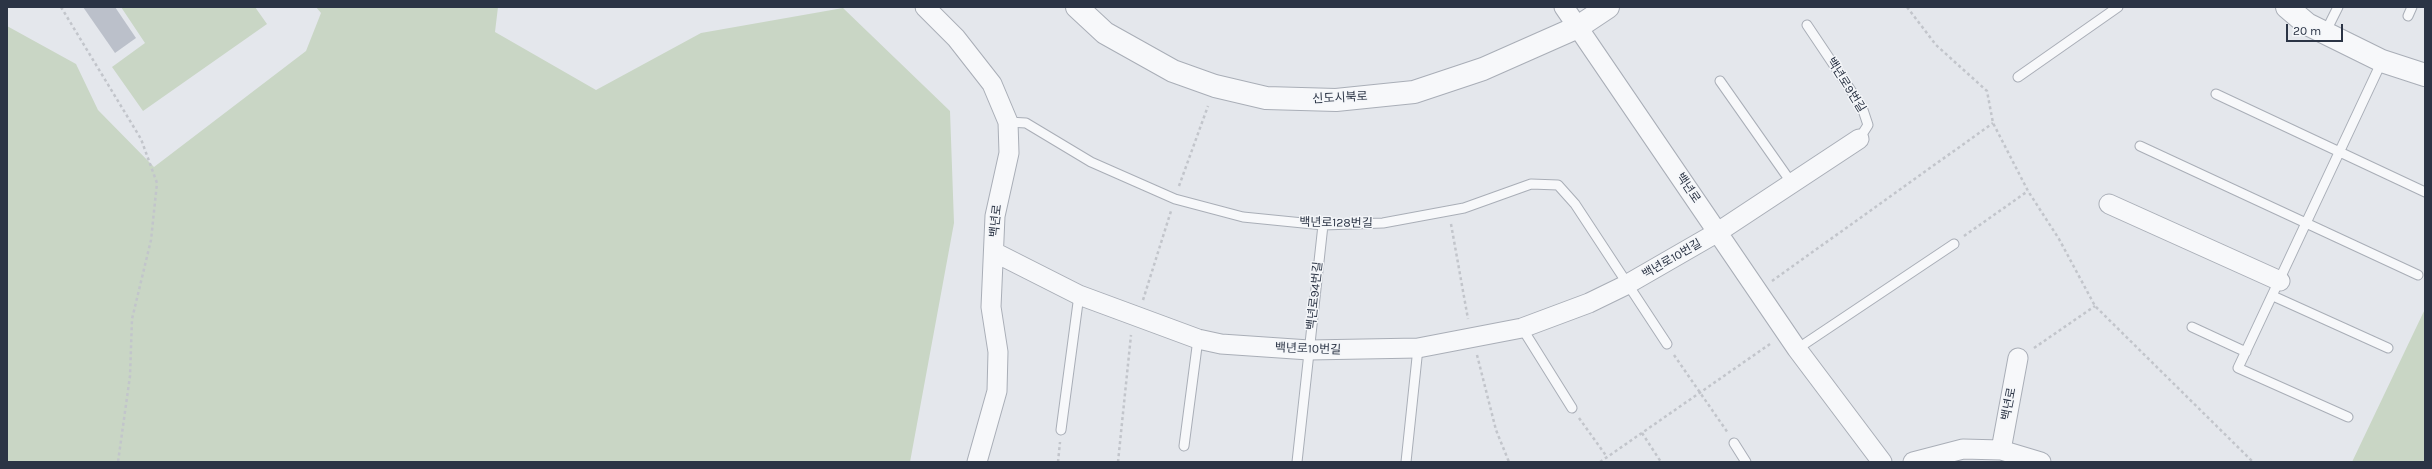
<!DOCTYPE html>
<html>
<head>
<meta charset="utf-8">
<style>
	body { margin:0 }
	#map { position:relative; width:2432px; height:469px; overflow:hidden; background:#e4e7ec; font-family:Karla,sans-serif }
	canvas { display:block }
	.frame { position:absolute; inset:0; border:8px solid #2b3445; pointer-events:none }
	.scale { position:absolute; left:2286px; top:24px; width:57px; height:18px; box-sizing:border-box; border:2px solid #2b3445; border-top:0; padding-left:5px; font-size:12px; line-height:14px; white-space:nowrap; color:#2b3445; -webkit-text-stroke:3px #f4f6f9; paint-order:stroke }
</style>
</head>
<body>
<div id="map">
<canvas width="2432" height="469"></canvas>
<div class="frame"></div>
<div class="scale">20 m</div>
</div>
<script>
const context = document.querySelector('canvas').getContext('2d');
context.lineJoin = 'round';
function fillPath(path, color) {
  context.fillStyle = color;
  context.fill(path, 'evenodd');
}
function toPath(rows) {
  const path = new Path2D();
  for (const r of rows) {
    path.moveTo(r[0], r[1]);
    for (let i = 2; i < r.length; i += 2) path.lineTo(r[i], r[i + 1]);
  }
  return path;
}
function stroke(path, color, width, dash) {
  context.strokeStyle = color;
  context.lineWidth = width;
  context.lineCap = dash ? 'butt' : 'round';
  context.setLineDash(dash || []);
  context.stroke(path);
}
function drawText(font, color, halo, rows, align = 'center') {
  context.font = font + ' Karla,"Noto Sans KR",sans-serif';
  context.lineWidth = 3;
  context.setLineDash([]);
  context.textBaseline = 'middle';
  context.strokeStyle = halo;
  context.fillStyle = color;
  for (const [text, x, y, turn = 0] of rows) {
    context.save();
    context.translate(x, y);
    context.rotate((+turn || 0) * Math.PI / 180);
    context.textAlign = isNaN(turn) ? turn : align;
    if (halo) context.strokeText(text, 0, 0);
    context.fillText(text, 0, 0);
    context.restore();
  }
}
const green = toPath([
	[121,7,255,7,267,24,143,111,112,67,145,43],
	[316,7,498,7,495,32,596,90,701,33,843,8,950,111,954,223,910,462,7,462,7,26,76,64,98,110,154,167,306,51,321,13],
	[2425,309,2425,462,2352,462]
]);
const building = toPath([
	[83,7,115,7,136,38,115,53]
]);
const path = toPath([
	[61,7,141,139,157,183,151,240,132,319,130,376,118,462],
	[1907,7,1936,45,1987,91,1993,123,2028,191,2059,239,2095,306,2253,462],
	[1179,186,1208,106],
	[1451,224,1468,319],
	[1964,236,2028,191],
	[1772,281,1993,123],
	[1143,300,1171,211],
	[2034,348,2095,306],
	[1477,355,1496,430,1509,462],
	[1674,355,1728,433],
	[1579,418,1607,457],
	[1642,433,1661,462],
	[1058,462,1060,442],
	[1118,462,1131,335],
	[1600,462,1770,344]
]);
const service = toPath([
	[2408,16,2412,7],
	[1807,25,1862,107,1868,125,1859,139],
	[2325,33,2338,7],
	[2018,77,2118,7],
	[1720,81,1791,182],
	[2216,94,2425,192],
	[1008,122,1026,123,1091,162,1175,199,1243,217,1323,225,1383,223,1464,208,1531,184,1558,185,1575,204,1667,344],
	[2140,146,2418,275],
	[2273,296,2388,348],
	[2192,327,2246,352],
	[1522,328,1572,408],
	[1797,349,1954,244],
	[2348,417,2238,368,2382,61],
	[1061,430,1079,295],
	[1734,443,1746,462],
	[1184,446,1198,339],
	[1297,462,1323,225],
	[1406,462,1418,348]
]);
const minor = toPath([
	[925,7,956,38,992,84,1008,122,1009,153,995,216,991,307,998,352,997,391,977,462],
	[1564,7,1797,349,1882,462],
	[2109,204,2280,281],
	[994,252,1079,295,1198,339,1221,344,1309,350,1418,348,1522,328,1589,303,1626,285,1718,232,1859,139],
	[2001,450,2018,358],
	[1913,462,1963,449,2001,450,2041,462]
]);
const tertiary = toPath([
	[1077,7,1105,33,1173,71,1215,86,1266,98,1336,100,1414,92,1483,69,1578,27,1608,7],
	[2287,7,2307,24,2382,61,2425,75]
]);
const streetNames = [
	["백년로9번길",1846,85,58],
	["신도시북로",1340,98,-3],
	["백년로",1688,188,56],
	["백년로",996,221,-84],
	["백년로128번길",1336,223,1],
	["백년로10번길",1672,259,-30],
	["백년로94번길",1315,296,-84],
	["백년로10번길",1308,349,2],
	["백년로",2009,404,-79]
];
fillPath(green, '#c9d6c5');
fillPath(building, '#bbc0ca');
stroke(service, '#a9aeb7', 11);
stroke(minor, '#a9aeb7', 21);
stroke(tertiary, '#a9aeb7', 24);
stroke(path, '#c2c5cb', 2.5, [3, 3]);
stroke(service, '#f7f8fa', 9);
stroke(minor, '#f7f8fa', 19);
stroke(tertiary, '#f7f8fa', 22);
drawText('12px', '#2b3445', '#f4f6f9', streetNames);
</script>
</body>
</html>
